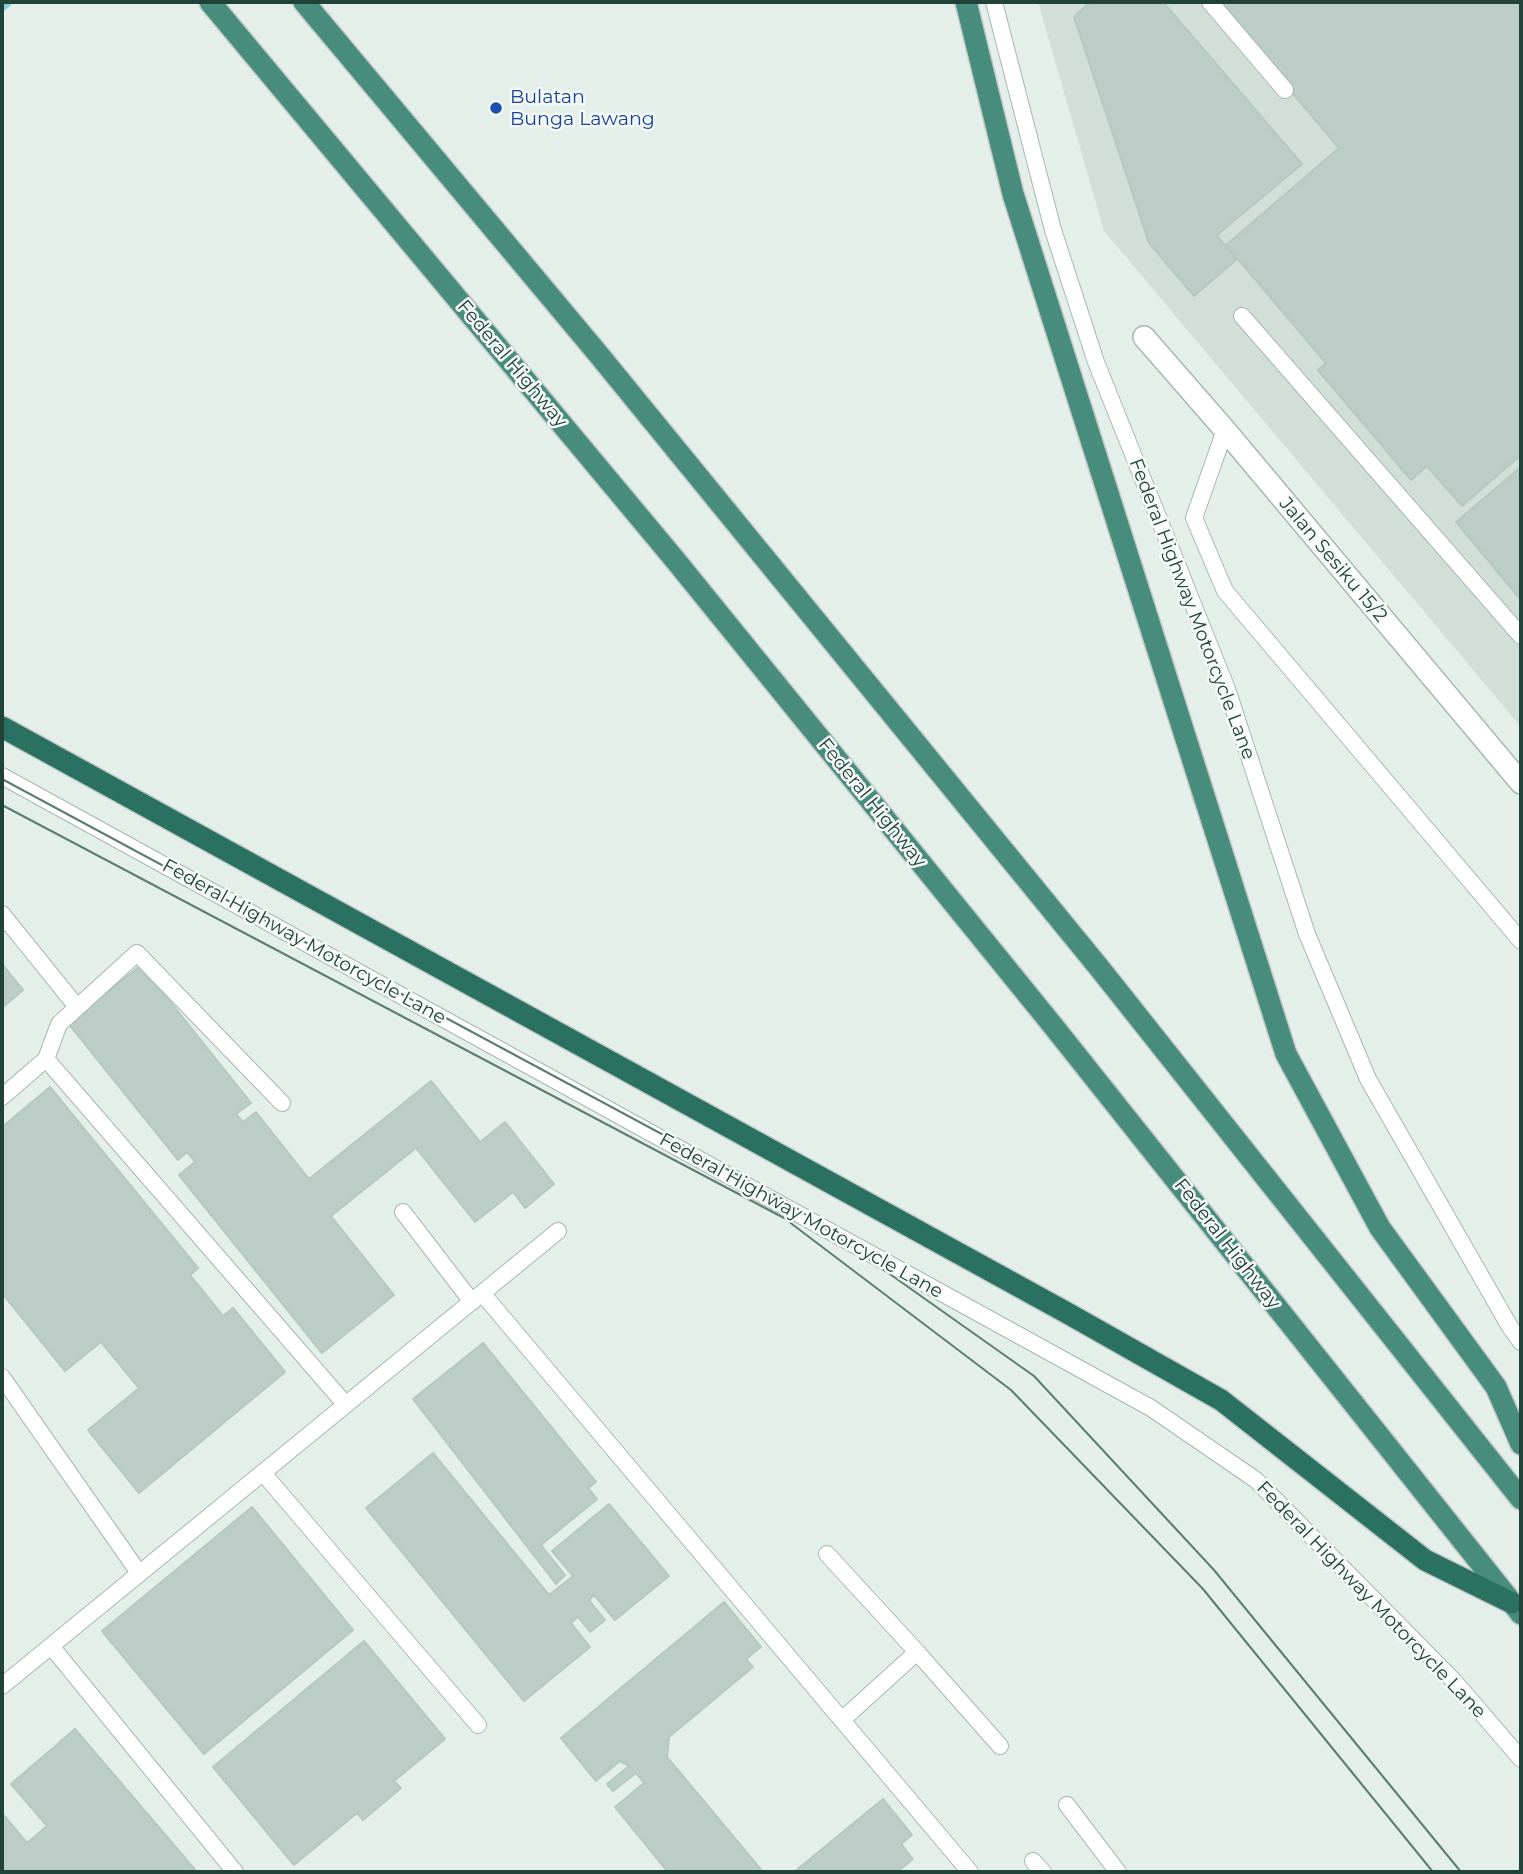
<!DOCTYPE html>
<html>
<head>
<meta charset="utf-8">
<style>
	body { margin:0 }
	#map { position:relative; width:1523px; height:1874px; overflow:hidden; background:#e4efea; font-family:Montserrat,sans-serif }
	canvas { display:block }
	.frame { position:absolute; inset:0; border:4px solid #214239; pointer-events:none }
</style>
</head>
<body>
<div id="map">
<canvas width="1523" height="1874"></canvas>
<div class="frame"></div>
</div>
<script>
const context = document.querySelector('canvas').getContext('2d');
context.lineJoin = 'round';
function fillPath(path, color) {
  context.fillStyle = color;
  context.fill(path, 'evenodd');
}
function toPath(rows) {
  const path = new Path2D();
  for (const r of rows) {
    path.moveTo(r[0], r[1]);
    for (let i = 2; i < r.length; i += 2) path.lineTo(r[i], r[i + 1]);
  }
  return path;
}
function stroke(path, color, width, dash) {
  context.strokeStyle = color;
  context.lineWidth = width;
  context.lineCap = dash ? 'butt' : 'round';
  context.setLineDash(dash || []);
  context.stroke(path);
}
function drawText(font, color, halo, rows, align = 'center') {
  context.font = font + ' Montserrat,sans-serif';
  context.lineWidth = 5;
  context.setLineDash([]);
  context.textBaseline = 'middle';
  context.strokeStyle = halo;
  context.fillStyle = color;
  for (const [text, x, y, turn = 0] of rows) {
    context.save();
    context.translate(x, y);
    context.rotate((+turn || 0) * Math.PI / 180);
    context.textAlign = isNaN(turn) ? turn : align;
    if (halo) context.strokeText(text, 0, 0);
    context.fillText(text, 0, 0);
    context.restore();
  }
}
const built = toPath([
	[1038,2,1521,2,1521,727,1104,231]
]);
const stream = toPath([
	[2,6,7,2]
]);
const building = toPath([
	[1088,2,1163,2,1302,164,1217,235,1236,260,1194,296,1149,243,1074,17,1089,3,1088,2],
	[1215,2,1521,2,1521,455,1462,506,1427,466,1411,480,1318,370,1326,363,1226,245,1339,148,1215,2],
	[1521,467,1521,600,1456,522,1521,467],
	[2,964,23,990,2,1008,2,964],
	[141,965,251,1103,236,1114,243,1122,256,1112,309,1179,431,1081,480,1142,505,1122,554,1184,525,1208,513,1192,475,1222,416,1148,331,1216,394,1295,322,1353,179,1175,195,1162,187,1152,178,1160,68,1023,141,965],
	[50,1087,198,1268,190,1275,223,1316,233,1308,285,1372,139,1493,88,1430,139,1388,101,1342,65,1371,2,1293,2,1127,50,1087],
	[483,1343,596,1482,588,1488,597,1499,541,1545,565,1575,556,1584,413,1399,483,1343],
	[433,1453,549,1595,573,1576,552,1551,609,1504,669,1576,615,1620,594,1595,589,1600,605,1620,590,1632,578,1617,571,1623,590,1647,524,1701,366,1508,433,1453],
	[252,1507,353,1630,204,1754,102,1631,252,1507],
	[724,1602,761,1647,746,1659,753,1667,669,1737,667,1757,763,1872,668,1872,615,1807,644,1783,636,1773,613,1791,607,1784,629,1766,620,1761,596,1781,561,1738,724,1602],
	[364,1641,445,1739,394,1781,401,1788,363,1820,357,1813,294,1865,213,1767,364,1641],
	[75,1729,197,1872,2,1872,2,1813,27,1843,47,1826,11,1784,75,1729],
	[883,1799,912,1835,901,1844,913,1859,897,1872,794,1872,883,1799]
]);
const service = toPath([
	[994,2,1053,230,1096,362,1227,689,1307,934,1368,1079,1510,1327,1521,1342],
	[1210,2,1285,90],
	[1242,316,1521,636],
	[1225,430,1194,518,1225,591,1521,941],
	[2,776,1151,1408,1256,1480,1454,1681,1521,1759],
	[2,914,77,1007],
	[46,1059,346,1405],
	[2,1097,46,1059,59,1024,137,953,282,1103],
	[403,1212,472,1302],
	[482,1293,970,1872],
	[2,1377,139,1573],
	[263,1473,478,1725],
	[827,1554,917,1652],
	[51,1646,235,1872],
	[2,1686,558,1231],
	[842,1720,917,1652,1000,1746],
	[1067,1805,1118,1872],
	[1033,1861,1043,1872]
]);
const minor = toPath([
	[1144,337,1225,430,1521,783]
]);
const trunk = toPath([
	[210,2,676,561,1054,1027,1521,1614],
	[304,2,599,355,1101,970,1521,1499],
	[966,2,1013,194,1286,1054,1380,1228,1496,1387,1521,1444]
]);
const motorway = toPath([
	[2,727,1069,1314,1221,1400,1425,1560,1512,1603]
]);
const tram = toPath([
	[2,779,788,1202,1034,1376,1214,1570,1461,1872],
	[2,805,784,1218,1011,1390,1203,1589,1433,1872]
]);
const markers = [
	[496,108,7,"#1a4fb4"]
];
const transitNames = [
	["Bulatan",510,97],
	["Bunga Lawang",510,119]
];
const streetNames = [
	["Federal Highway",512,364,50],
	["Jalan Sesiku 15/2",1333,560,50],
	["Federal Highway Motorcycle Lane",1192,609,69],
	["Federal Highway",872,803,51],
	["Federal Highway Motorcycle Lane",304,942,29],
	["Federal Highway Motorcycle Lane",801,1216,29],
	["Federal Highway",1227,1244,52],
	["Federal Highway Motorcycle Lane",1371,1600,46]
];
fillPath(built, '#d2dfd9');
stroke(stream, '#87ccd8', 10);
fillPath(building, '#bbcdc6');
stroke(building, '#b5c9c1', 2);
stroke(service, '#a6b8b1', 18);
stroke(minor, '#a6b8b1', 24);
stroke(trunk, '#c1cac8', 24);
stroke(motorway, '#c1cac8', 24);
stroke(service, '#fff', 16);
stroke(minor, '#fff', 21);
stroke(trunk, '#478c7c', 21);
stroke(motorway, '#2a7162', 21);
stroke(tram, '#5c7d74', 2);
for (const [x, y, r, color] of markers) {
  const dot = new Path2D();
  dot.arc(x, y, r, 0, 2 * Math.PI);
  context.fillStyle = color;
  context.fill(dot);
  stroke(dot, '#f5faf8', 2.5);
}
drawText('19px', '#164399', '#f5faf8', transitNames, 'left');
drawText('19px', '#214239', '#f5faf8', streetNames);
</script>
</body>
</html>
